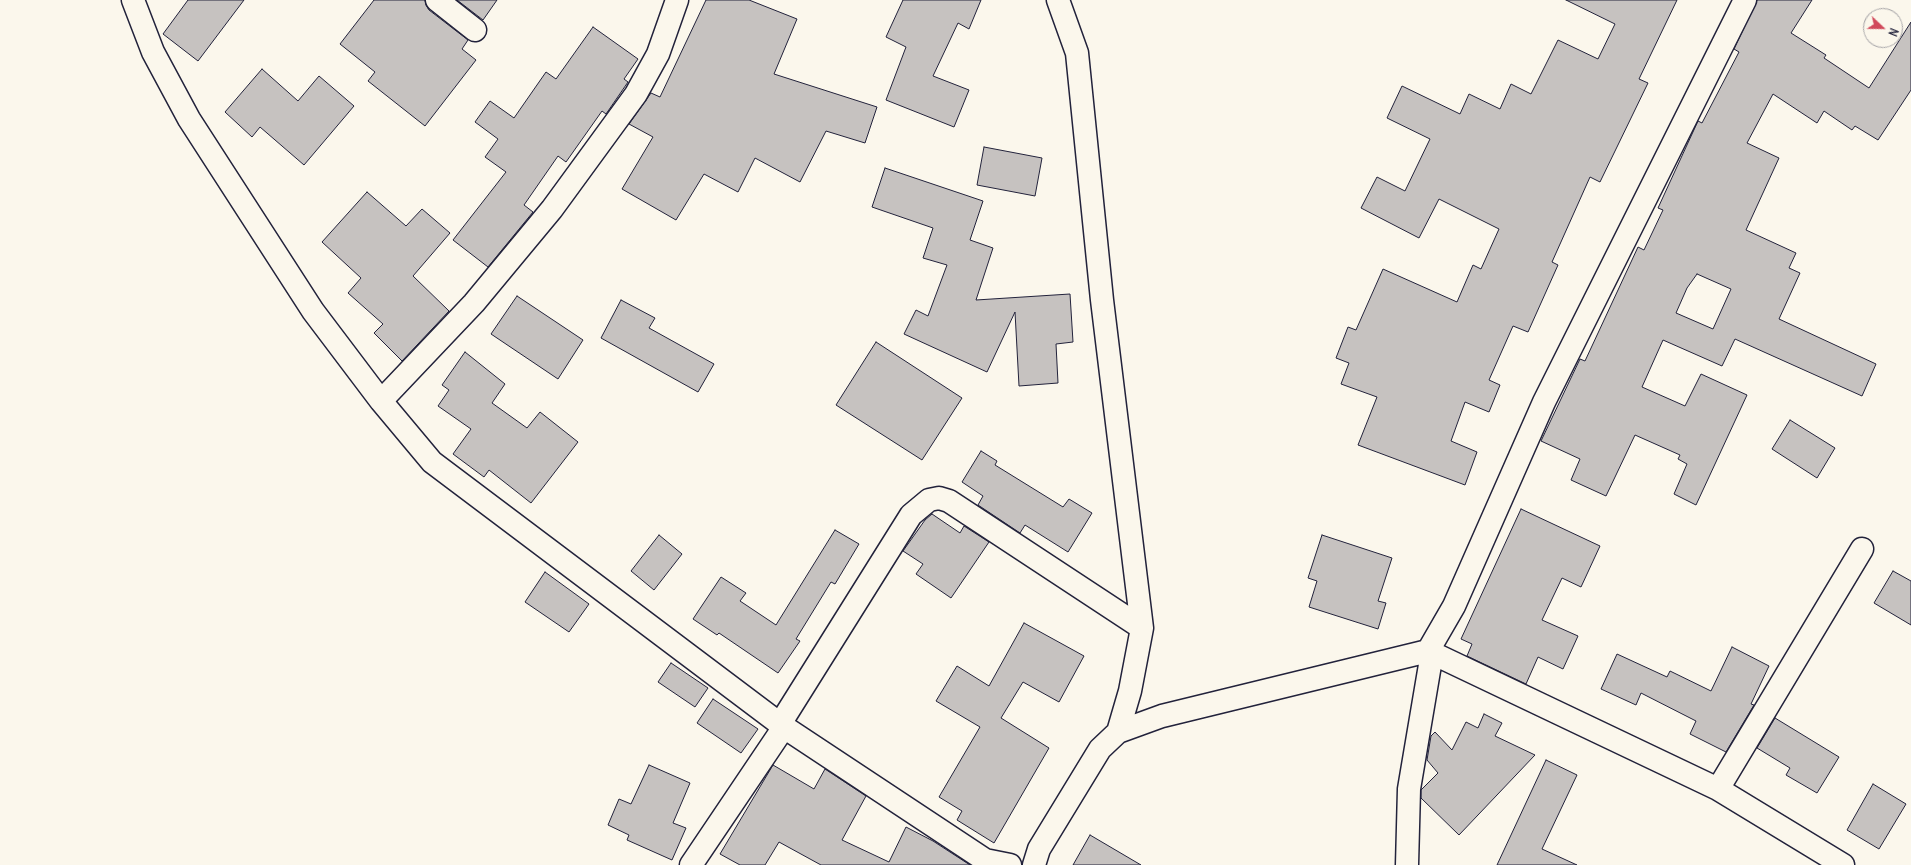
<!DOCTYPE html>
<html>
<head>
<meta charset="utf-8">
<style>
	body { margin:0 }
	#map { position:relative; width:1911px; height:865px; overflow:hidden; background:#fbf7ec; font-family:Delius,sans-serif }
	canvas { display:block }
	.north { position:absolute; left:1863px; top:8px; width:40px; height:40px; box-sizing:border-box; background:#fbf7ec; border:1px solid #a4a2a5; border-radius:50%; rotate:112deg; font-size:11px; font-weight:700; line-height:16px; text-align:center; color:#22223b }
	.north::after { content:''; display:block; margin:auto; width:14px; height:18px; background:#d1495b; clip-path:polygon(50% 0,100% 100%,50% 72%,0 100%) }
</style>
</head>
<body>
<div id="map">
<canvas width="1911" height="865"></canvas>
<div class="north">N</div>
</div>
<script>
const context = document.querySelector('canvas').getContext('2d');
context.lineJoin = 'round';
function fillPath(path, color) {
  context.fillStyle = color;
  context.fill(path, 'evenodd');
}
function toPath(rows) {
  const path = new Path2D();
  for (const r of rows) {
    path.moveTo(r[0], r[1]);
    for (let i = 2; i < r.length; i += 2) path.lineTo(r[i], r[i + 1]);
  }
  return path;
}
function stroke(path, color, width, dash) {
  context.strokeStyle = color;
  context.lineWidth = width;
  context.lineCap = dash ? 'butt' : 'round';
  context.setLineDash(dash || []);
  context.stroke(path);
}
const building = toPath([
	[188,0,244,0,198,61,163,34,188,0],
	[374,0,425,0,426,5,429,10,468,40,462,49,476,60,425,126,368,81,375,72,340,44,374,0],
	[457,0,497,0,483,20,457,0],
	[706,0,749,0,797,19,774,74,877,107,865,143,826,131,800,182,755,158,738,192,704,174,676,220,622,189,653,137,629,124,651,93,660,97,706,0],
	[903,0,981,0,969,29,958,23,933,76,969,90,954,127,886,100,906,47,886,37,903,0],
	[1566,0,1677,0,1639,79,1648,83,1600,182,1590,177,1552,262,1558,265,1528,332,1513,326,1489,380,1500,385,1489,412,1465,402,1451,441,1477,452,1465,485,1358,445,1377,397,1341,384,1349,363,1336,358,1348,327,1356,330,1383,269,1457,302,1473,265,1481,269,1499,229,1439,199,1419,238,1361,208,1377,177,1405,191,1430,139,1387,118,1402,86,1460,114,1469,94,1500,109,1511,84,1531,94,1558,40,1598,59,1615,24,1566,0],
	[1757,0,1812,0,1791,33,1826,55,1824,58,1869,88,1911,22,1911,90,1878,140,1855,126,1852,130,1824,111,1817,123,1773,94,1747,143,1779,158,1746,230,1796,253,1789,268,1800,273,1779,319,1876,364,1862,396,1735,339,1722,366,1663,340,1642,387,1685,406,1701,374,1747,395,1696,505,1674,494,1687,464,1678,459,1680,455,1635,435,1606,496,1571,480,1580,459,1541,441,1580,359,1585,361,1638,247,1644,250,1663,210,1658,208,1698,121,1702,123,1739,52,1734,49,1757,0],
	[1697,274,1731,289,1713,329,1676,313,1687,288,1697,274],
	[593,27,638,59,624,79,628,82,606,114,602,111,566,162,558,156,524,205,533,212,488,267,453,240,506,172,485,157,498,139,475,122,490,101,514,118,546,72,556,79,593,27],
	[262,69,298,101,319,76,354,106,304,165,260,127,252,137,225,112,262,69],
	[984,147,1042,158,1035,196,977,185,984,147],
	[885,168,983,201,970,240,993,248,976,300,1070,294,1073,342,1056,344,1058,383,1019,386,1015,312,987,372,904,334,916,310,928,316,947,265,923,258,933,228,872,207,885,168],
	[367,192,406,226,422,209,450,233,413,276,449,311,402,361,374,333,383,324,348,293,361,278,322,242,367,192],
	[517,296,583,340,558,379,491,334,517,296],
	[621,300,655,318,649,328,714,364,698,392,601,338,621,300],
	[876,342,962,398,922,460,836,405,876,342],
	[465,352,505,384,492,403,527,428,540,412,578,442,531,503,489,470,484,477,453,454,471,429,438,406,449,390,442,385,465,352],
	[1790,420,1835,448,1817,478,1772,449,1790,420],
	[981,451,997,461,995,465,1063,507,1069,499,1092,513,1068,552,1025,525,1020,533,978,505,983,496,962,482,981,451],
	[1521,509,1600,546,1581,587,1562,578,1542,620,1578,636,1563,669,1538,657,1526,684,1467,656,1472,644,1461,639,1521,509],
	[932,514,960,533,964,526,989,542,951,598,916,574,923,564,903,551,925,520,932,514],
	[835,530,859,544,835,584,831,582,796,639,800,641,778,673,719,633,717,635,693,619,721,577,746,593,740,601,776,625,835,530],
	[659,535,682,554,654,590,631,571,659,535],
	[1322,535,1392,558,1378,601,1386,603,1378,629,1309,607,1317,581,1308,578,1322,535],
	[1893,571,1911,581,1911,625,1874,603,1893,571],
	[545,572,589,604,569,632,525,602,545,572],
	[1024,623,1084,656,1059,702,1023,682,1001,718,1049,748,994,843,957,820,962,811,939,797,980,727,936,701,957,666,989,686,1024,623],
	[1732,647,1769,666,1751,704,1754,705,1726,752,1690,734,1696,721,1641,693,1636,705,1601,689,1617,654,1667,677,1670,671,1711,691,1732,647],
	[671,663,708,688,695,707,658,682,671,663],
	[713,699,758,729,741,753,697,723,713,699],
	[1484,714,1502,723,1495,736,1535,755,1459,835,1421,798,1421,790,1438,773,1427,760,1431,736,1435,732,1452,750,1466,722,1478,728,1484,714],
	[1775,718,1839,757,1817,793,1786,775,1790,768,1757,748,1775,718],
	[1546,760,1577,775,1542,849,1577,865,1497,865,1546,760],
	[649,765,690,783,673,823,686,828,672,860,627,840,629,835,608,825,619,799,631,804,649,765],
	[773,765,814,789,825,769,866,796,842,840,889,862,906,827,933,841,970,865,821,865,779,842,765,865,740,865,720,854,773,765],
	[1873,784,1906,804,1879,849,1847,830,1873,784],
	[1090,835,1141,865,1073,865,1090,835]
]);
const minor = toPath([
	[133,0,153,52,189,119,313,311,381,401,432,462,784,727,985,860,1010,865],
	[437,0,475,30],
	[1058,0,1077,53,1102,300,1142,628,1130,691,1118,732],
	[381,401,474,303,552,209,636,94,658,54,677,0],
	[1428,651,1718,789,1843,865],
	[780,724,911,515,929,500,939,498,949,501,1142,628],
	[1718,789,1862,549],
	[691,865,784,727],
	[1034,865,1039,849,1100,749,1118,732,1162,716,1428,651,1454,606,1544,402,1745,0],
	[1407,865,1409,789,1432,653]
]);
fillPath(building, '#c6c2c0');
stroke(building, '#22223b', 1);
stroke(minor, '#22223b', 25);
stroke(minor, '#fbf7ec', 22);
</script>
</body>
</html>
